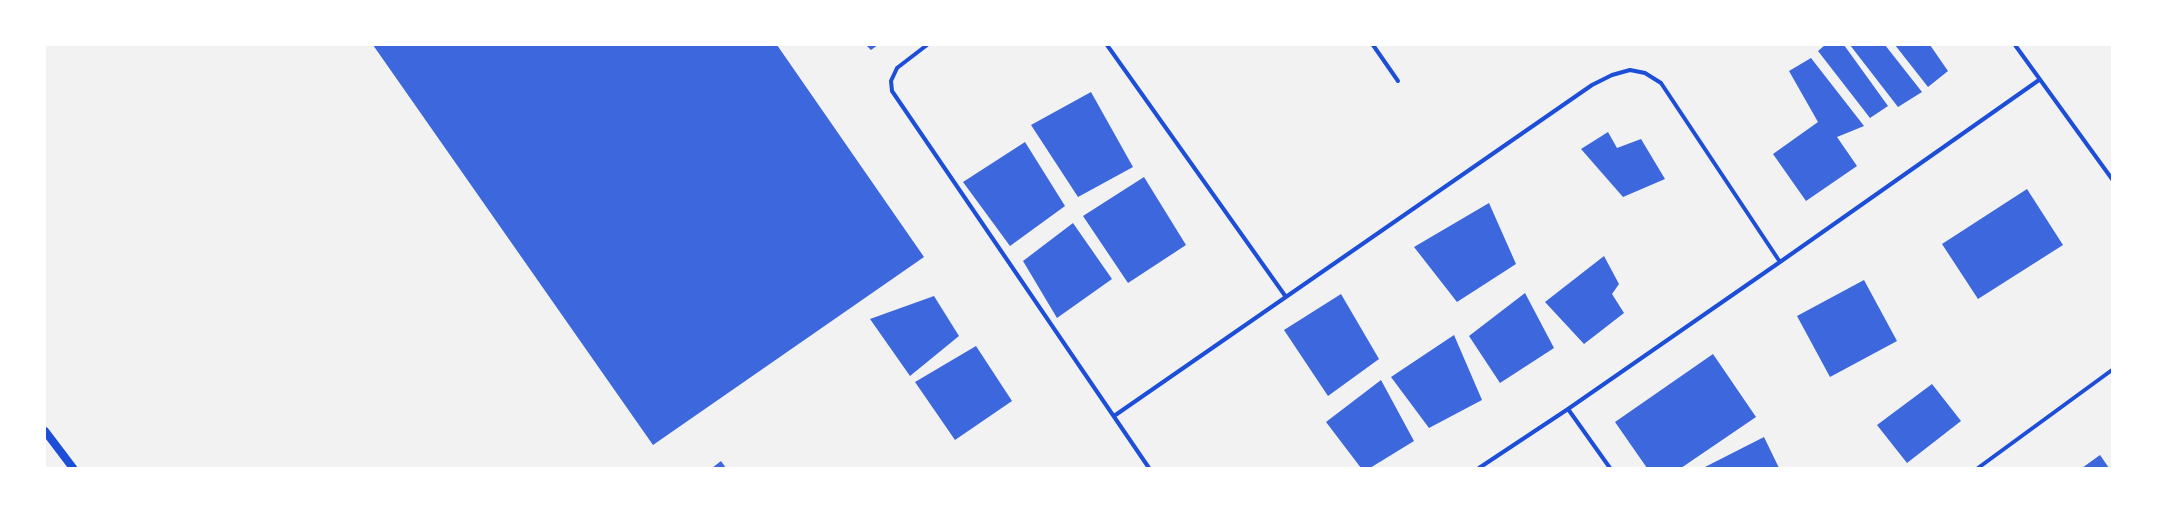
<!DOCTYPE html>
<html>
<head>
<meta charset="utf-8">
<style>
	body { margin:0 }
	#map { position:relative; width:2157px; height:513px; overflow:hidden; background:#f2f2f2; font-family:"PT Serif",serif }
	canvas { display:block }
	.frame { position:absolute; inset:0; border:46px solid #fff; pointer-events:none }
</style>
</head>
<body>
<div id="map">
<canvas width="2157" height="513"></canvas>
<div class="frame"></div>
</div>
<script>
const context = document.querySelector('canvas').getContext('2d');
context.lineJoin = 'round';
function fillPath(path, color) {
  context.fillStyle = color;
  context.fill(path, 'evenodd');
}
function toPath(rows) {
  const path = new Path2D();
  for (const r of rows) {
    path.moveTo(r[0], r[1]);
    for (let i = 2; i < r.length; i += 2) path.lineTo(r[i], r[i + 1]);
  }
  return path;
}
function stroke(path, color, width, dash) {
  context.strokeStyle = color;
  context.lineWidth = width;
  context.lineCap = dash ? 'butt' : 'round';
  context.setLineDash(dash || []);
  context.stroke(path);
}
const building = toPath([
	[373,45,777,45,924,257,653,445],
	[866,45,878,45,871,50],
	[1825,45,1844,45,1888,106,1870,118,1818,51],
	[1850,45,1885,45,1922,92,1898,107],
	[1895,45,1930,45,1948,71,1928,87],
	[1811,58,1864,126,1837,137,1857,166,1806,201,1773,154,1818,122,1789,71],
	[1091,92,1133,167,1078,197,1031,125],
	[1608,132,1617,148,1641,139,1665,179,1623,197,1581,149],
	[1025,142,1065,206,1010,246,963,182],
	[1144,177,1186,245,1128,283,1083,216],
	[2027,189,2063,245,1978,299,1942,244],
	[1489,203,1516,264,1457,302,1414,247],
	[1073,223,1112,279,1057,318,1023,261],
	[1604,256,1619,284,1612,294,1624,313,1584,344,1545,302],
	[1864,280,1897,341,1830,377,1797,316],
	[1525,293,1554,348,1500,383,1469,336],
	[1341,294,1379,359,1328,396,1284,330],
	[934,296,959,336,910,376,870,319],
	[1454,335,1482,400,1429,428,1391,377],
	[976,346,1012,401,955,440,915,382],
	[1713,354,1756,417,1681,468,1647,468,1615,422],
	[1381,380,1414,441,1370,468,1361,468,1326,422],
	[1932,384,1961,421,1907,463,1877,425],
	[1764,437,1779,468,1703,468],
	[2100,455,2109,468,2082,468],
	[721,461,726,468,712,468]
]);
const minor = toPath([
	[927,45,897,68,891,81,892,91,1149,468],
	[1107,45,1286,297],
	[1373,45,1398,81],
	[2015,45,2112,179],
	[1568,409,1610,468],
	[1114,416,1592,85,1612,75,1630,70,1645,73,1661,83,1780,262],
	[1479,468,1568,409,1780,262,2039,80],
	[1978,468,2112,370]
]);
const secondary = toPath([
	[45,431,73,468]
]);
fillPath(building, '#3d67dc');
stroke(minor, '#1d4ed8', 4);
stroke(secondary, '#1d4ed8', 8);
</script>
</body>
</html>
